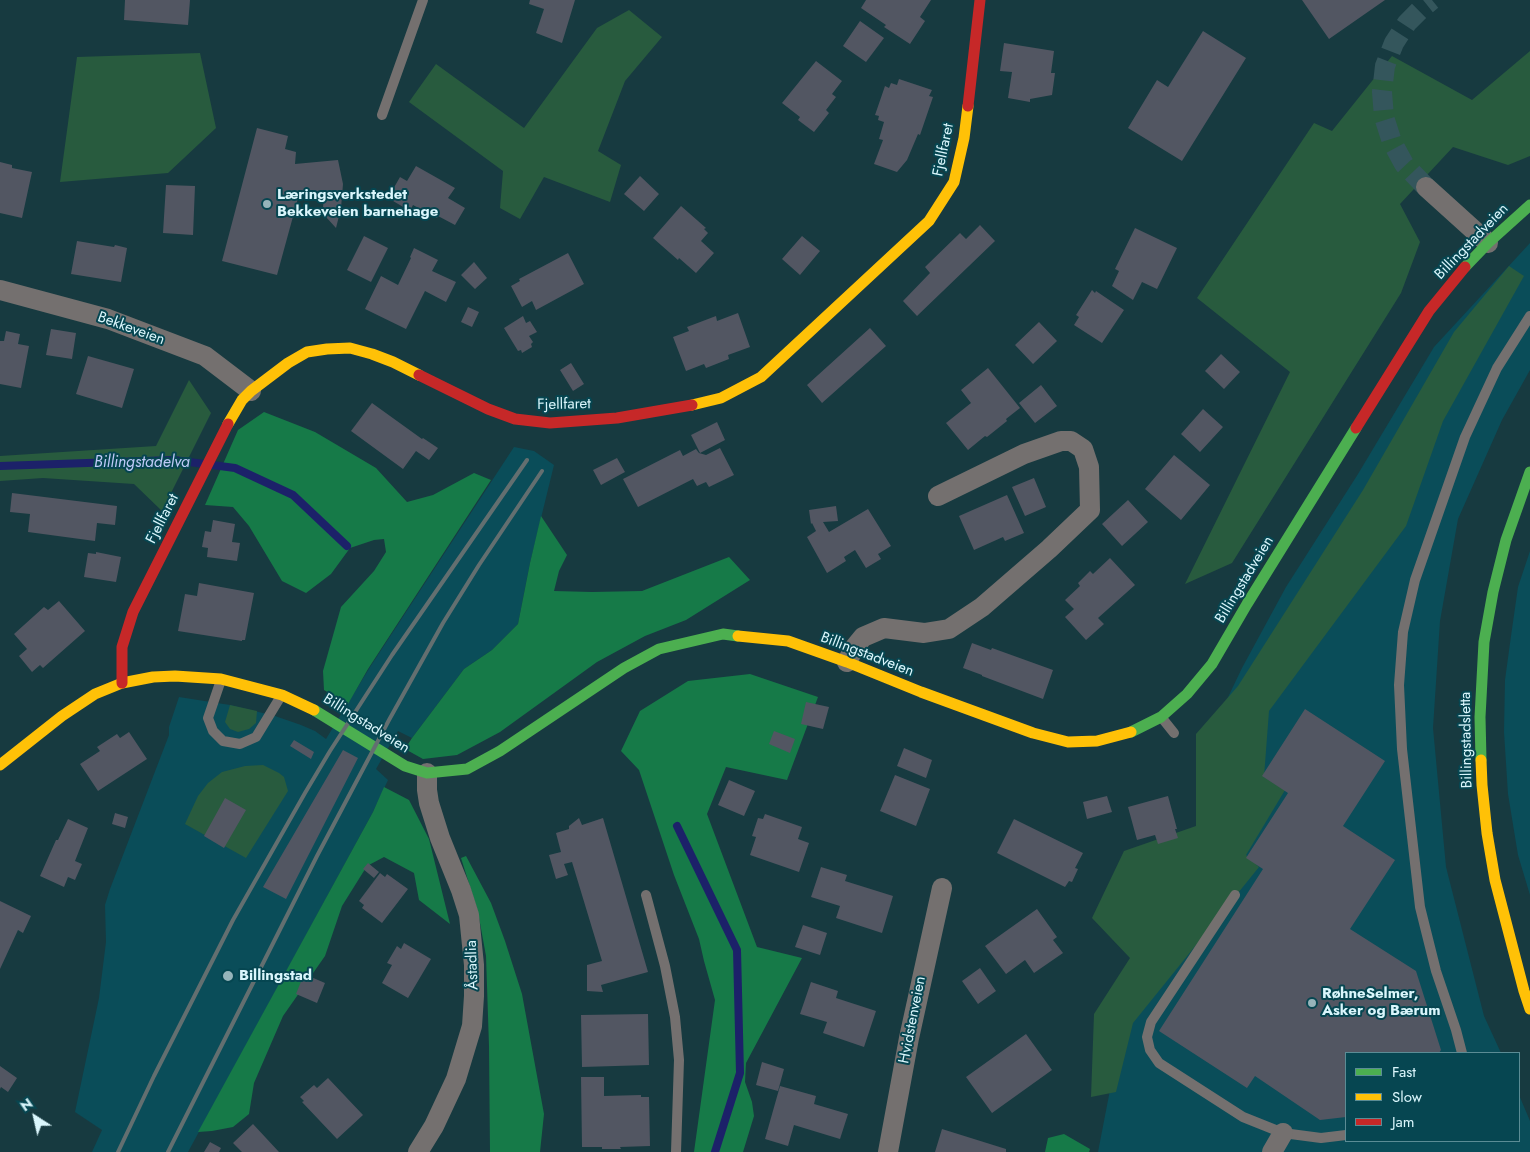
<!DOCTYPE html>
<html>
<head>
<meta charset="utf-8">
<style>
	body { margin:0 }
	#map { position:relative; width:1530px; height:1152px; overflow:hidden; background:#173a40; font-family:Jost,sans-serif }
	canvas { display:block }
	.legend { position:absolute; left:1345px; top:1052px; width:175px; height:90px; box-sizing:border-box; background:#064651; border:1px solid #5b8c95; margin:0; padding:6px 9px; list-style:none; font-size:15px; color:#daf6fc }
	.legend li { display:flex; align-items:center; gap:10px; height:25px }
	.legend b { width:25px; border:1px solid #5b8c95 }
	.north { position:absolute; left:10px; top:1092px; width:50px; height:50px; -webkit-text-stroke:4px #064651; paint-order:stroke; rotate:325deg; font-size:14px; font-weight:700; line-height:20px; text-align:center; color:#daf6fc }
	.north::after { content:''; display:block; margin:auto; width:18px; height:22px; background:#daf6fc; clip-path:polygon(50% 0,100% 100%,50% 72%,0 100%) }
</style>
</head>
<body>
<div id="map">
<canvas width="1530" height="1152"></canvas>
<ul class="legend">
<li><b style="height:6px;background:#4caf50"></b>Fast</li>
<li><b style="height:6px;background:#ffc107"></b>Slow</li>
<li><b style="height:6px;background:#c62828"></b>Jam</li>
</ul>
<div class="north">N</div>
</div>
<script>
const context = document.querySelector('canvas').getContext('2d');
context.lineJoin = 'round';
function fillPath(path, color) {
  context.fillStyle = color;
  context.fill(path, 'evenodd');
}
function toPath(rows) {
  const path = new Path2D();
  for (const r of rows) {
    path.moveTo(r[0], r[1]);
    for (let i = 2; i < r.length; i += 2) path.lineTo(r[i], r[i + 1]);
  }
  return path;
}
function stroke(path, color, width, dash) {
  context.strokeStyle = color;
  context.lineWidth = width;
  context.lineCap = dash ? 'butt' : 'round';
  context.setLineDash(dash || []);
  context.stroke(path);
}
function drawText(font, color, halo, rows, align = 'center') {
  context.font = font + ' Jost,sans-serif';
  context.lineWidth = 4;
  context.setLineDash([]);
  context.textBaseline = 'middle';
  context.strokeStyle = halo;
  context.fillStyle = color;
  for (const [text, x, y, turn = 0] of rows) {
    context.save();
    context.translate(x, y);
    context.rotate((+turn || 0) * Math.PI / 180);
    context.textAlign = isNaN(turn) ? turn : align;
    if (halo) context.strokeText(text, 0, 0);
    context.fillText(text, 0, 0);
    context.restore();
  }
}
const built = toPath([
	[1530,243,1530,370,1502,420,1458,519,1440,621,1433,728,1446,867,1484,1016,1501,1053,1346,1053,1346,1141,1519,1141,1519,1095,1530,1121,1530,1152,1098,1152,1116,1059,1195,867,1209,737,1242,668,1286,587,1358,474,1434,347],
	[514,447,534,451,554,465,530,563,518,624,492,650,464,669,412,738,398,731,376,769,388,780,373,812,188,1152,92,1152,102,1130,75,1112,99,998,106,942,105,905,110,889,169,735,169,727,179,697,230,705,275,716,301,725,315,731,326,739,370,667],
	[1530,551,1530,895,1518,855,1508,794,1504,732,1505,680,1511,636,1518,587]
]);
const green = toPath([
	[629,10,662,37,625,81,598,151,621,165,610,202,544,177,520,219,500,208,503,171,409,102,436,64,524,128,597,28],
	[1530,51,1530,156,1508,165,1453,147,1400,204,1420,242,1401,293,1232,563,1185,584,1290,372,1197,298,1314,123,1332,131,1392,56,1472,100],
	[200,53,216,128,168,173,60,182,77,57],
	[1509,266,1524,276,1443,421,1406,526,1269,711,1264,777,1285,790,1246,855,1259,867,1133,1023,1116,1092,1091,1097,1094,1014,1130,958,1092,918,1124,851,1196,826,1196,734,1238,686,1363,490,1454,332],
	[189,380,211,413,162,511,134,484,43,478,0,481,0,456,156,446],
	[230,705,257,711,256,723,249,729,238,732,230,729,225,722],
	[263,765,279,773,284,777,288,791,246,858,185,824,198,796,208,783,222,772,245,766]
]);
const forest = toPath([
	[264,412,315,432,376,468,407,502,433,495,474,473,491,480,368,669,348,704,324,690,323,671,341,607,374,571,386,552,384,539,374,540,350,548,331,574,306,593,282,581,249,526,233,507,205,505,238,430],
	[541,516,567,555,559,571,554,591,592,592,642,591,729,557,750,580,686,620,645,636,597,662,500,732,457,755,423,759,405,749,412,738,464,669,492,650,518,624,530,563],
	[750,674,818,697,787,780,726,767,707,814,757,947,802,958,746,1063,745,1082,752,1102,754,1116,743,1152,694,1152,715,1000,704,961,699,939,674,875,639,770,621,751,640,711,688,681],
	[384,787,409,800,429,839,450,924,419,900,414,873,384,857,367,866,342,906,325,956,283,1016,254,1083,249,1114,233,1127,212,1131,198,1132,373,812],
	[466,856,491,903,505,941,522,994,544,1114,540,1152,490,1152,489,1046,486,956,478,912,461,858],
	[1064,1134,1090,1149,1089,1152,1045,1152,1048,1138]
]);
const stream = toPath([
	[0,466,174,460,235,468,293,495,347,546],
	[677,826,737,950,740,1073,715,1152]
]);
const building = toPath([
	[125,0,190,0,188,25,124,20],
	[530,0,575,0,562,43,536,33,544,9,529,4],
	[866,0,931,0,920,17,925,21,910,44,884,27,886,25,861,8],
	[1302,0,1385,0,1329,39],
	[860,21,884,38,866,62,843,46],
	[1203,31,1246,58,1182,161,1128,128,1157,80,1168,87],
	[1004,43,1054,51,1051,73,1055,73,1052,95,1030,99,1030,102,1008,98,1012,72,1000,71],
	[816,61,842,81,832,94,836,97,826,110,829,113,814,132,798,120,800,117,782,103],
	[899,79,932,90,929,96,933,97,920,135,918,134,907,160,897,172,874,164,883,140,879,139,884,122,878,120,879,116,875,115,885,86,889,88,891,83,897,85],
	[257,128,288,136,285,149,296,152,295,164,338,160,343,184,341,208,336,228,326,217,323,207,324,197,300,191,277,275,222,261],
	[0,162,12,165,12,168,32,172,22,218,0,213],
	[416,166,455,188,448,198,465,208,455,225,438,216,437,218,413,205,410,211,388,198,400,177,407,181],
	[640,176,659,194,644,211,624,194],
	[166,185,195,186,193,235,163,233],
	[681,206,706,228,704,229,708,233,701,241,714,253,696,273,679,258,678,260,653,238],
	[980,225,995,241,917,316,903,301,930,273,925,267,960,233,966,239],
	[1135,228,1177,248,1157,289,1142,282,1133,300,1112,286,1119,271,1115,269],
	[364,236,388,248,371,282,347,270],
	[802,236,820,251,800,275,782,259],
	[77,241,114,247,115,245,127,248,121,282,71,274],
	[414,248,438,260,432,271,456,282,446,302,425,291,406,329,365,309,381,276,398,285,411,258,410,257],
	[568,253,584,284,536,310,532,301,522,307,511,286,520,281,519,279],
	[474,262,487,278,475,289,461,275],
	[1092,290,1095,293,1096,291,1124,310,1102,343,1074,325,1079,317,1076,315],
	[468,307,479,312,472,327,461,322],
	[738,313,750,347,728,355,729,359,706,368,704,364,686,371,673,337,689,331,687,327,716,316,717,321],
	[523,316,526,323,530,321,537,332,529,336,533,342,531,344,532,347,522,353,521,350,518,351,504,328],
	[1039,322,1057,341,1033,364,1015,345],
	[870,328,886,346,822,403,807,385],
	[51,329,76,333,72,359,46,355],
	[6,331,20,334,18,344,29,346,21,388,0,384,0,341,4,341],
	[1221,354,1240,372,1224,389,1205,371],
	[88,356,134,369,122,408,76,394],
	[571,363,584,384,573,391,560,370],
	[988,368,1020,408,1006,419,1007,421,987,437,985,436,968,450,946,423,971,403,961,390],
	[1041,385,1057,406,1035,423,1019,403],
	[372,403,422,439,423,438,438,448,429,460,416,451,403,469,351,431],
	[1203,409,1223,427,1200,452,1181,434],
	[717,422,725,440,700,453,691,435],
	[720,448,734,475,709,487,706,482,697,486,693,479,638,507,623,479,680,450,683,456,696,449,699,453,706,455],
	[1174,455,1210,485,1181,520,1145,489],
	[617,458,625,472,601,485,593,470],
	[1034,478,1046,507,1025,516,1012,487],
	[12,493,117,506,115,525,97,523,95,541,28,532,30,514,10,512],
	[1007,495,1024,533,1005,541,1003,537,974,550,959,516],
	[1128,500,1148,522,1122,546,1102,524],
	[836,506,838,521,823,522,829,532,868,509,891,546,878,554,881,559,866,568,855,550,844,557,846,561,827,573,807,537,816,531,812,523,811,524,809,510],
	[213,520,235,524,232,542,240,543,237,561,207,557,208,548,202,547,205,531,211,532],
	[96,552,121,557,116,582,84,577,88,553,96,554],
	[1110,558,1135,585,1098,618,1104,624,1086,640,1065,617,1074,609,1065,600,1080,586,1078,583,1090,571,1093,574],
	[199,583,254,593,245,640,242,640,242,641,178,631,185,594,197,596],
	[59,601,85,631,43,668,40,665,32,672,19,656,27,649,14,634,44,607,48,610],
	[972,643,991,650,992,648,1053,670,1043,699,982,676,982,675,963,668],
	[806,702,829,707,823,729,801,724],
	[1305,709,1385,761,1343,826,1395,860,1350,929,1416,971,1441,1050,1439,1053,1346,1053,1346,1117,1320,1120,1255,1076,1247,1088,1159,1031,1263,869,1246,858,1288,793,1262,776],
	[774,731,795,739,790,753,769,744],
	[129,732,147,759,98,791,80,764,100,751,97,747,117,734,120,738],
	[294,740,314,752,311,759,290,746],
	[904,748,932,760,926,778,897,766],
	[343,750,358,758,286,899,263,887],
	[895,775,930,789,916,826,880,811],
	[729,780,755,791,744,816,718,805],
	[1107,796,1112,812,1087,819,1083,802],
	[1168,796,1177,829,1175,829,1178,838,1158,844,1155,835,1137,840,1128,807],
	[225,798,246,810,224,848,204,836],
	[115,813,128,817,125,828,112,824],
	[765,814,802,827,798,839,809,843,799,872,750,855,756,837,752,836,758,818,763,819],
	[579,818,582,825,603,818,648,972,601,985,603,992,587,991,587,965,602,961,572,862,564,864,568,875,556,879,549,855,561,852,556,833,569,829,569,826],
	[68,819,88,828,75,861,82,864,75,880,68,877,64,887,40,876,56,840,58,840],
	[1014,819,1083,853,1075,868,1078,869,1072,882,1069,881,1065,887,997,853],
	[368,863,379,872,374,878,363,869],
	[821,867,847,875,845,881,893,896,882,933,836,918,840,906,811,897],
	[380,873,385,877,387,874,408,889,382,923,362,908,364,905,359,901],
	[0,901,31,916,23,933,18,930,0,969],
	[1037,909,1057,937,1053,940,1063,953,1034,973,1025,960,1006,974,985,946],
	[803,925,827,933,820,955,795,947],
	[404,943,431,959,408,998,382,983,392,965,387,963,397,946,401,949],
	[980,968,996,991,978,1004,962,981],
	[304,974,325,983,317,1003,296,994],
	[811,982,838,991,836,998,876,1011,864,1047,823,1033,827,1022,800,1014],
	[648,1014,649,1065,582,1067,581,1015],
	[1026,1034,1052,1070,992,1113,966,1077],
	[762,1062,784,1069,778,1091,756,1085],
	[0,1066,17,1078,8,1092,1,1087,0,1089],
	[581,1077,604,1077,604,1096,641,1095,641,1097,649,1097,650,1146,620,1147,621,1149,602,1149,602,1147,582,1147],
	[328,1078,363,1115,337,1139,302,1102,304,1101,300,1097,314,1085,317,1088],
	[780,1086,816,1096,814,1104,848,1114,840,1139,794,1125,788,1146,765,1139],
	[253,1124,279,1152,242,1152,233,1143],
	[942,1129,1006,1149,1006,1152,935,1152],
	[210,1142,221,1148,219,1152,204,1152]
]);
const streetTunnel = toPath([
	[1426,187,1404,164,1392,142,1384,117,1382,92,1385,66,1394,43,1407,23,1422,8,1432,0]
]);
const lane = toPath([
	[382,115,423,0],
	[221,680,208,718,213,731,223,741,240,744,256,737,281,696],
	[1162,718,1174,733],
	[646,895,665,966,675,1017,679,1060,676,1152],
	[1235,895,1151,1022,1147,1037,1150,1050,1159,1063,1243,1117,1283,1133,1321,1138,1346,1135],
	[1462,1053,1456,1030,1436,971,1420,907,1402,749,1399,685,1403,632,1415,580,1465,437,1497,368,1530,316]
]);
const street = toPath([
	[1426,187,1488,243],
	[0,290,108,319,205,356,251,391],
	[847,662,854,648,863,637,884,628,924,633,949,629,982,607,1049,549,1090,510,1089,467,1083,449,1071,441,1061,441,1024,454,938,496],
	[418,1152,434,1126,456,1079,472,1026,474,996,474,965,469,915,461,890,440,838,429,803,427,790,427,773],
	[888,1152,909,1038,942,888],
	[1272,1152,1283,1133]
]);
const fast = toPath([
	[1465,267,1488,243,1530,205],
	[314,710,405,766,427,773,467,769,500,751,624,668,659,649,723,634,738,636],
	[1131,732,1161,717,1187,694,1212,664,1247,604,1356,428],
	[1481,760,1480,717,1484,642,1493,592,1506,540,1530,472]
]);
const slow = toPath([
	[692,405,721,398,761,377,929,221,954,182,964,138,968,106],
	[228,424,242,400,251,391,288,363,307,352,327,349,350,348,372,354,393,362,419,375],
	[738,636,788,641,847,662,921,692,1033,733,1068,742,1097,741,1131,732],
	[1481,760,1482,785,1487,833,1495,880,1524,991,1530,1009],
	[0,765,62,716,95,694,122,683,153,677,175,676,221,679,282,695,314,710]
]);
const jam = toPath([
	[968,106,980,0],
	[419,375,488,409,515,419,550,423,617,418,692,405],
	[1356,428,1429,311,1465,267],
	[122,683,122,647,133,612,228,424]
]);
const rail = toPath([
	[118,1152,154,1076,233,920,305,793,330,751,392,655,527,460],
	[168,1152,317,856,389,720,443,623,479,565,542,471]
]);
const markers = [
	[267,204,5,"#96b4ba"],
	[228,976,6,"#96b4ba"],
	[1312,1003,5,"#96b4ba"]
];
const streetNames = [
	["Fjellfaret",944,150,-78],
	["Billingstadveien",1472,242,-46],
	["Bekkeveien",131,329,20],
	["Fjellfaret",564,405,-1],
	["Fjellfaret",163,519,-63],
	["Billingstadveien",1245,580,-59],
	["Billingstadveien",867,655,21],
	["Billingstadveien",366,724,32],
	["Billingstadsletta",1467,740,-91],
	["Åstadlia",473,965,-92],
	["Hvidstenveien",913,1020,-79]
];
const poiNames = [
	["Læringsverkstedet",277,195],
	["Bekkeveien barnehage",277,212],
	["Billingstad",239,976],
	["RøhneSelmer,",1322,994],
	["Asker og Bærum",1322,1011]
];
const waterNames = [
	["Billingstadelva",142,463]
];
fillPath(built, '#0a4d59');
fillPath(green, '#285b3e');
fillPath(forest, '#167a48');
stroke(stream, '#1c2169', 8);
fillPath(building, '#525662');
stroke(streetTunnel, '#34565c', 20, [20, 10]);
stroke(lane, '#74706f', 10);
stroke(street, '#74706f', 20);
stroke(fast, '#4caf50', 11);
stroke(slow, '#ffc107', 11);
stroke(jam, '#c62828', 11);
stroke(rail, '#636f70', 4);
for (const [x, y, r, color] of markers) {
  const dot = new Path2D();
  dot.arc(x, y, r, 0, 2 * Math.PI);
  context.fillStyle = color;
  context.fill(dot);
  stroke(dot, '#064651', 2);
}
drawText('15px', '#daf6fc', '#064651', streetNames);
drawText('bold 15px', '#daf6fc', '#064651', poiNames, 'left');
drawText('italic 16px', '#becaf7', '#064651', waterNames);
</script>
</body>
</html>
